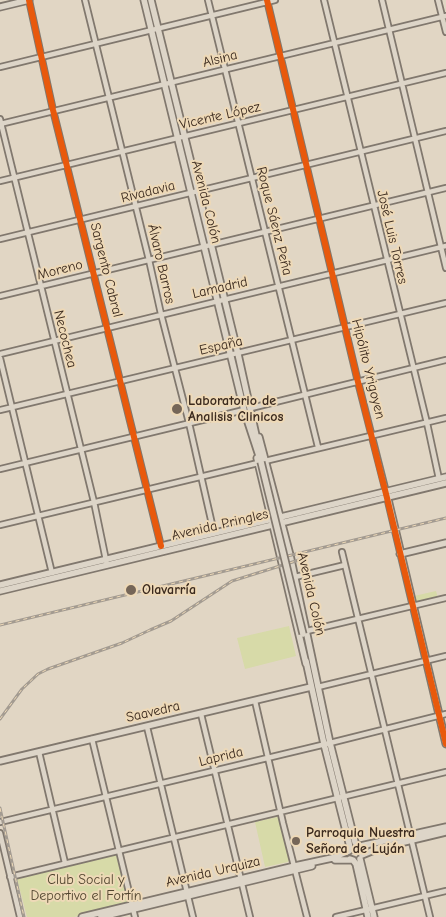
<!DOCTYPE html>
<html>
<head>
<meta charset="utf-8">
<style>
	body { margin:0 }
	canvas { display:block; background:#e1d6c4 }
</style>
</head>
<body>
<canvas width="446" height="917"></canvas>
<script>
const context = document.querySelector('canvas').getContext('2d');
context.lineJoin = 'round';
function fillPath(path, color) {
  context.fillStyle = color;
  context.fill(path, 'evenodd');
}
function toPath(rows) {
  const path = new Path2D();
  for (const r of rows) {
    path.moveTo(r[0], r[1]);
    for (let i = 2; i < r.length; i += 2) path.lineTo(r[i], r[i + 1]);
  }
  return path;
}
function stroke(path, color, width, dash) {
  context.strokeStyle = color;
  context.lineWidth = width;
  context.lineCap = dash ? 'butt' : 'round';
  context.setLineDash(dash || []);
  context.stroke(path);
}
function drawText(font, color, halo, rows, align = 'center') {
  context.font = font + ' "Comic Neue",sans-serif';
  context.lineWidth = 4;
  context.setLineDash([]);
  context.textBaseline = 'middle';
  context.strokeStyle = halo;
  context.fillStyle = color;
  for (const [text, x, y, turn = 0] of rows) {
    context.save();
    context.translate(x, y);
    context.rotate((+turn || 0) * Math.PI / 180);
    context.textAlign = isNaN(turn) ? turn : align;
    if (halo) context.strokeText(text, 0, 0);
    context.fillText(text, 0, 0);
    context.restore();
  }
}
const green = toPath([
	[436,591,438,598,415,603,414,596],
	[289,626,296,656,245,669,237,638],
	[277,817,280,818,290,858,288,862,265,867,255,822],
	[120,854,132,903,74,917,27,917,17,879]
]);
const street = toPath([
	[29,0,53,110,161,546],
	[85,0,149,260,161,314,189,423,214,533],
	[208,0,318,447],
	[267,0,358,382,386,492],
	[324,0,427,423,439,479],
	[382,0,446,268],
	[438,0,446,32],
	[0,67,275,0],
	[0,119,94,502,107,565],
	[0,124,446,16],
	[0,181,446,73],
	[0,239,446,131],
	[0,296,446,188],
	[0,354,446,246],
	[0,358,52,573],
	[251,408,446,360],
	[0,410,446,303],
	[265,461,446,418],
	[0,469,244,410],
	[0,525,258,463],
	[342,552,430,917],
	[295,577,345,565],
	[307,631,446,598],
	[318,687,446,656],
	[255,701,283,823,307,917],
	[201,714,250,917],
	[147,727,193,917],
	[92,739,135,917],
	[39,752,65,863],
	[0,822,330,743,446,714],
	[0,833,20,917],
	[10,877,446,772],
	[336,917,446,891]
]);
const secondary = toPath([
	[144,0,244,410,261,462],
	[151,0,238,354,257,440],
	[0,7,29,0],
	[259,437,290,555,330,743,355,842,358,847],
	[257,458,306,664],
	[387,495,446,744],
	[400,554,446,543],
	[0,585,446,477],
	[0,591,446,483],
	[306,661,324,744,349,843,350,850],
	[0,761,311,687],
	[356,847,446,827],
	[362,855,379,848,446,832],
	[350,859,353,860,356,864,368,917],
	[360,859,374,917],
	[335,860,351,860],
	[82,917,295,866,332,858,349,851],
	[101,917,312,866]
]);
const rail = toPath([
	[0,625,446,518],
	[0,719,22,689,38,674,48,669,122,643,150,630,171,621,232,581,299,560],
	[0,808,24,917]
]);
const secondaryBridge = toPath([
	[261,462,303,634]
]);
const cycleway = toPath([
	[29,0,53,110,161,546],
	[267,0,358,382,387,498,446,744]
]);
const markers = [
	[177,409,6,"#756658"],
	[131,590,6,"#756658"],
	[296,841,5,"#756658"]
];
const streetNames = [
	["Alsina",220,59,-14],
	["Vicente López",220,116,-13],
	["Rivadavia",148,192,-14],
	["Avenida Colón",206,202,76],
	["Roque Sáenz Peña",274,221,76],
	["José Luis Torres",392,237,77],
	["Álvaro Barros",161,264,77],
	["Moreno",60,270,-14],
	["Sargento Cabral",106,270,76],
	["Lamadrid",220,288,-13],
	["Necochea",65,339,76],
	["España",221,346,-13],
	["Hipólito Yrigoyen",368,369,76],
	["Avenida Pringles",220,525,-13],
	["Avenida Colón",311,594,77],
	["Saavedra",153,712,-13],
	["Laprida",221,757,-14],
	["Avenida Urquiza",213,872,-13]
];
const poiNames = [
	["Laboratorio de",188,401],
	["Analisis Clinicos",188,417],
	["Olavarría",142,590],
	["Parroquia Nuestra",306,833],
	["Señora de Luján",306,849]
];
const parkNames = [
	["Club Social y",86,880],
	["Deportivo el Fortín",86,896]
];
fillPath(green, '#d7daa8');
stroke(street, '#81786e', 8);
stroke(secondary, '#81786e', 9);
stroke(street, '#ddd5c8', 4.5);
stroke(secondary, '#ddd5c8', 5.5);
stroke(rail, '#a39b91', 3);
stroke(rail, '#eed9b7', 1, [4]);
stroke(secondaryBridge, '#81786e', 9, []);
stroke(secondaryBridge, '#ddd5c8', 5.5);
stroke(cycleway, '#e8590c', 6);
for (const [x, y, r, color] of markers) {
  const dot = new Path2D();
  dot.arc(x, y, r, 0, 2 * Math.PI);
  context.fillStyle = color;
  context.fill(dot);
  stroke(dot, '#eed9b7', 2);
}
drawText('14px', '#3b2a1e', '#eed9b7', streetNames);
drawText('bold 14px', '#3b2a1e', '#eed9b7', poiNames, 'left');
drawText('14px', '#51452f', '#eed9b7', parkNames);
</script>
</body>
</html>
